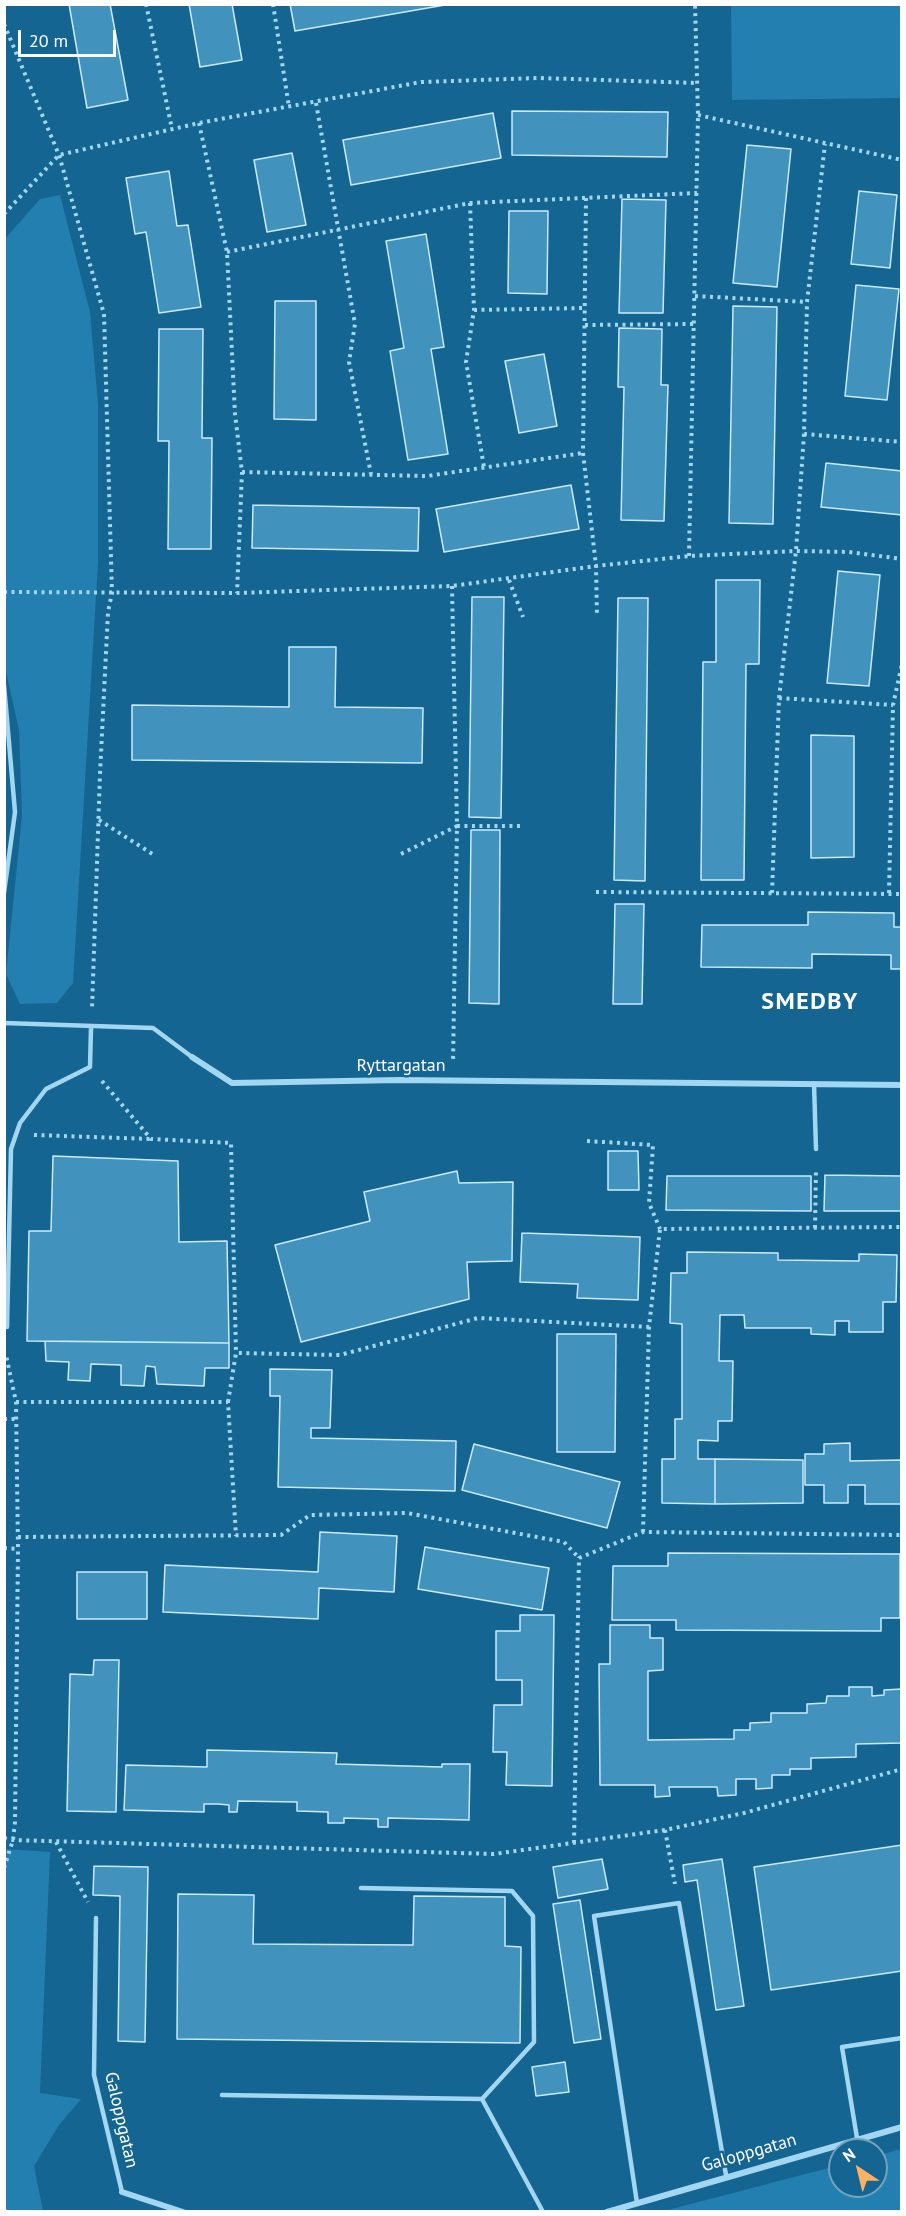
<!DOCTYPE html>
<html>
<head>
<meta charset="utf-8">
<style>
	body { margin:0 }
	#map { position:relative; width:906px; height:2216px; overflow:hidden; background:#146592; font-family:"PT Sans",sans-serif }
	canvas { display:block }
	.frame { position:absolute; inset:0; border:6px solid #fff; pointer-events:none }
	.north { position:absolute; left:828px; top:2138px; width:60px; height:60px; box-sizing:border-box; background:#146592; border:2px solid #72a3be; border-radius:50%; rotate:325deg; font-size:16px; font-weight:700; line-height:24px; text-align:center; color:#fff }
	.north::after { content:''; display:block; margin:auto; width:21px; height:27px; background:#ffb162; clip-path:polygon(50% 0,100% 100%,50% 72%,0 100%) }
	.scale { position:absolute; left:18px; top:30px; width:98px; height:27px; box-sizing:border-box; border:3px solid #fff; border-top:0; padding-left:8px; font-size:18px; line-height:21px; white-space:nowrap; color:#fff; -webkit-text-stroke:4px #146592; paint-order:stroke }
</style>
</head>
<body>
<div id="map">
<canvas width="906" height="2216"></canvas>
<div class="frame"></div>
<div class="north">N</div>
<div class="scale">20 m</div>
</div>
<script>
const context = document.querySelector('canvas').getContext('2d');
context.lineJoin = 'round';
function fillPath(path, color) {
  context.fillStyle = color;
  context.fill(path, 'evenodd');
}
function toPath(rows) {
  const path = new Path2D();
  for (const r of rows) {
    path.moveTo(r[0], r[1]);
    for (let i = 2; i < r.length; i += 2) path.lineTo(r[i], r[i + 1]);
  }
  return path;
}
function stroke(path, color, width, dash) {
  context.strokeStyle = color;
  context.lineWidth = width;
  context.lineCap = dash ? 'butt' : 'round';
  context.setLineDash(dash || []);
  context.stroke(path);
}
function drawText(font, color, halo, rows, align = 'center') {
  context.font = font + ' "PT Sans",sans-serif';
  context.lineWidth = 5;
  context.setLineDash([]);
  context.textBaseline = 'middle';
  context.strokeStyle = halo;
  context.fillStyle = color;
  for (const [text, x, y, turn = 0] of rows) {
    context.save();
    context.translate(x, y);
    context.rotate((+turn || 0) * Math.PI / 180);
    context.textAlign = isNaN(turn) ? turn : align;
    if (halo) context.strokeText(text, 0, 0);
    context.fillText(text, 0, 0);
    context.restore();
  }
}
const green = toPath([
	[902,5,901,98,732,100,731,6],
	[60,195,90,312,98,404,98,563,73,983,57,1003,20,1004,6,974,22,816,19,730,4,663,4,240,40,199],
	[5,1849,50,1852,40,2093,81,2099,59,2125,34,2166,43,2211,5,2211],
	[901,2149,901,2211,664,2211,840,2165,840,2186,876,2186,876,2156]
]);
const building = toPath([
	[69,4,110,4,128,100,87,108,69,4],
	[189,4,232,4,242,60,200,67,189,4],
	[290,4,445,4,445,5,295,31,290,4],
	[512,111,668,112,667,157,512,155,512,111],
	[493,113,501,158,351,185,343,140,493,113],
	[747,145,791,149,777,287,733,283,747,145],
	[292,153,306,225,267,232,254,160,292,153],
	[169,171,177,226,188,225,201,307,159,313,146,232,135,234,126,178,169,171],
	[859,191,897,195,890,268,851,264,859,191],
	[622,199,666,200,663,313,619,313,622,199],
	[509,211,548,211,547,294,508,293,509,211],
	[426,234,444,347,431,349,448,454,408,460,390,351,404,348,386,241,426,234],
	[856,285,899,289,887,400,845,396,856,285],
	[275,301,316,301,316,420,274,419,275,301],
	[733,306,777,307,773,524,729,523,733,306],
	[619,328,662,329,661,385,668,385,664,521,621,520,624,387,618,387,619,328],
	[159,329,203,329,202,438,212,438,211,549,168,549,169,441,158,441,159,329],
	[544,354,557,426,519,433,505,361,544,354],
	[826,463,902,471,902,515,821,507,826,463],
	[571,485,579,529,444,552,436,509,571,485],
	[253,505,419,508,418,551,252,548,253,505],
	[838,571,880,575,869,686,827,683,838,571],
	[716,580,760,580,759,664,746,664,744,880,701,880,703,662,716,662,716,580],
	[472,597,504,597,501,818,469,817,472,597],
	[618,598,648,598,645,881,614,880,618,598],
	[289,647,336,647,335,707,423,708,422,763,132,760,132,705,289,707,289,647],
	[811,735,854,736,854,857,811,858,811,735],
	[471,830,500,830,499,1004,469,1003,471,830],
	[615,904,644,904,642,1004,613,1004,615,904],
	[808,912,894,913,894,927,902,927,902,969,891,969,891,955,812,954,812,968,701,967,702,925,808,925,808,912],
	[608,1151,638,1151,639,1190,608,1190,608,1151],
	[53,1156,178,1161,179,1242,227,1241,229,1343,27,1341,29,1231,51,1231,53,1156],
	[457,1171,459,1183,513,1182,512,1261,467,1262,469,1299,301,1342,275,1245,370,1221,364,1192,457,1171],
	[825,1175,902,1176,902,1211,824,1211,825,1175],
	[667,1176,811,1176,811,1211,666,1210,667,1176],
	[522,1233,640,1237,638,1300,577,1298,578,1284,520,1282,522,1233],
	[687,1252,778,1253,778,1260,859,1261,859,1254,897,1255,896,1302,883,1302,883,1332,849,1332,849,1321,835,1321,835,1335,811,1334,811,1328,745,1328,744,1315,720,1315,719,1361,733,1361,732,1421,718,1421,718,1441,698,1440,698,1459,715,1459,715,1504,662,1503,662,1459,675,1459,675,1419,682,1419,682,1324,670,1323,671,1273,687,1273,687,1252],
	[557,1334,616,1334,615,1452,557,1452,557,1334],
	[45,1341,229,1343,229,1368,205,1368,204,1386,157,1384,155,1367,146,1366,144,1386,121,1385,121,1365,91,1364,90,1381,68,1380,69,1362,46,1361,45,1341],
	[270,1369,332,1370,330,1428,311,1428,311,1438,456,1441,455,1491,278,1487,280,1396,270,1396,270,1369],
	[850,1443,850,1461,902,1460,902,1504,865,1504,865,1485,848,1485,848,1503,824,1503,824,1485,805,1485,805,1454,824,1454,824,1444,850,1443],
	[474,1444,620,1482,607,1528,462,1490,474,1444],
	[715,1459,803,1460,803,1503,715,1504,715,1459],
	[320,1532,397,1536,394,1592,319,1588,318,1619,163,1612,165,1565,318,1572,320,1532],
	[425,1547,549,1568,542,1610,418,1589,425,1547],
	[668,1553,900,1554,900,1618,881,1618,881,1631,676,1630,676,1620,612,1620,613,1566,668,1566,668,1553],
	[77,1572,147,1572,147,1619,77,1619,77,1572],
	[520,1615,554,1615,552,1786,506,1785,507,1752,493,1752,494,1705,522,1705,522,1680,496,1680,496,1631,520,1631,520,1615],
	[610,1625,650,1625,650,1638,663,1638,663,1670,648,1671,648,1740,734,1739,734,1730,750,1730,750,1723,771,1722,771,1713,807,1713,807,1704,826,1703,827,1696,849,1696,849,1687,872,1687,872,1696,884,1695,884,1690,902,1689,902,1743,856,1744,856,1757,811,1758,811,1769,790,1769,790,1775,772,1775,772,1788,756,1789,756,1779,736,1779,736,1795,718,1796,717,1787,669,1787,670,1796,655,1797,655,1785,600,1785,599,1664,610,1664,610,1625],
	[94,1660,119,1660,116,1812,67,1811,70,1674,93,1675,94,1660],
	[207,1750,337,1753,336,1764,442,1767,442,1764,470,1764,469,1820,388,1818,388,1827,378,1827,378,1819,344,1818,344,1823,328,1823,328,1812,297,1811,297,1802,238,1801,237,1812,229,1812,229,1805,218,1804,204,1804,204,1812,124,1810,126,1765,207,1767,207,1750],
	[902,1845,902,1971,771,1990,754,1867,902,1845],
	[602,1859,608,1889,558,1898,553,1867,602,1859],
	[722,1859,744,2006,716,2010,697,1880,685,1882,683,1865,722,1859],
	[94,1866,148,1867,145,2042,118,2041,120,1896,93,1895,94,1866],
	[178,1894,254,1895,253,1944,413,1945,414,1896,505,1897,505,1946,521,1947,520,2043,177,2039,178,1894],
	[580,1900,601,2039,574,2043,553,1904,580,1900],
	[565,2062,569,2092,536,2096,532,2067,565,2062]
]);
const path = toPath([
	[146,4,172,129],
	[273,4,289,107],
	[4,24,59,155,104,314,112,593,108,612,100,774,92,1009],
	[316,103,355,324,349,362,371,474],
	[698,115,902,160],
	[199,123,227,252,235,414,242,472,237,593],
	[586,198,583,453,596,566,597,616],
	[470,203,474,310,466,362,484,467],
	[4,214,59,155,199,123,421,82,539,78,697,83],
	[227,252,470,203,697,193],
	[695,296,807,302],
	[474,310,585,308],
	[585,325,694,324],
	[804,434,902,442],
	[242,472,427,476,583,453],
	[689,556,698,115,695,4],
	[509,580,523,617],
	[452,586,457,826,520,826],
	[4,592,237,593,452,586,596,566,689,556,796,551,849,552,902,559],
	[779,698,893,705],
	[99,820,154,855],
	[401,854,457,826,453,1062],
	[596,892,902,894],
	[772,893,779,698,796,551,804,434,807,302,825,144],
	[889,893,893,705,902,664],
	[102,1081,151,1139,231,1143,236,1353],
	[34,1135,151,1139],
	[587,1141,653,1145,649,1203,660,1229],
	[815,1228,816,1168],
	[16,1402,228,1402,236,1536],
	[228,1402,236,1353,340,1355,478,1318,649,1327],
	[4,1419,17,1419],
	[643,1532,649,1327,660,1229,902,1227],
	[18,1537,281,1535,310,1515,407,1513,564,1542,579,1558],
	[4,1548,18,1549],
	[665,1830,675,1884],
	[4,1838,13,1840,494,1854,665,1830,744,1813,902,1769],
	[56,1842,88,1902],
	[574,1843,579,1558,643,1532,902,1535],
	[4,1868,13,1840,15,1822,18,1549,16,1402,6,1355],
	[4,2209,6,2212]
]);
const service = toPath([
	[4,685,15,812,4,893],
	[4,1023,153,1028,192,1057],
	[814,1084,816,1149],
	[7,1327,11,1149,20,1123,46,1089,90,1067,91,1028],
	[361,1888,512,1891,533,1916,534,2042,482,2099],
	[96,1918,94,2075,122,2192],
	[222,2095,482,2099,543,2212],
	[857,2138,842,2047,902,2038],
	[637,2203,594,1916,679,1903,726,2175]
]);
const minor = toPath([
	[192,1057,232,1083,400,1080,902,1085],
	[122,2192,183,2212],
	[607,2212,902,2127]
]);
const streetNames = [
	["Ryttargatan",401,1066],
	["Galoppgatan",121,2120,77],
	["Galoppgatan",749,2153,-16]
];
const districtNames = [
	["SMEDBY",810,1002]
];
fillPath(green, '#237faf');
fillPath(building, '#4192bc');
stroke(building, '#c9ebfc', 1.5);
stroke(path, '#a2d6f1', 4, [3, 4.5]);
stroke(service, '#a2d6f1', 4.5);
stroke(minor, '#a2d6f1', 6);
drawText('18px', '#fff', '#146592', streetNames);
context.letterSpacing = '1.5px';
drawText('bold 24px', '#fff', '#146592', districtNames);
context.letterSpacing = '0px';
</script>
</body>
</html>
